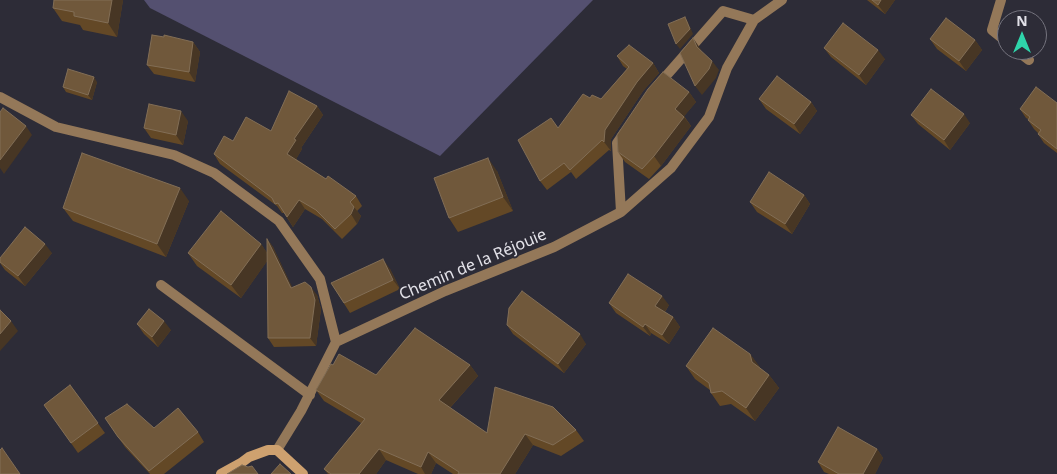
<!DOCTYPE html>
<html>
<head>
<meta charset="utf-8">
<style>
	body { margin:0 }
	#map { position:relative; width:1057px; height:474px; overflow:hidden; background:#2d2c37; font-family:"Noto Sans",sans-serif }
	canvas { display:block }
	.north { position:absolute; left:997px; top:10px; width:50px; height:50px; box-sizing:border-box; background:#2d2c37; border:1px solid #75747e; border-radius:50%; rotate:0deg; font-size:14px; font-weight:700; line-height:20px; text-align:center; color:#e2e1e8 }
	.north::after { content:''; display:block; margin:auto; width:18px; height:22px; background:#2fd4aa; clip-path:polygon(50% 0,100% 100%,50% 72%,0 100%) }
</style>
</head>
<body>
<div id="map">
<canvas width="1057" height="474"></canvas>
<div class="north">N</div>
</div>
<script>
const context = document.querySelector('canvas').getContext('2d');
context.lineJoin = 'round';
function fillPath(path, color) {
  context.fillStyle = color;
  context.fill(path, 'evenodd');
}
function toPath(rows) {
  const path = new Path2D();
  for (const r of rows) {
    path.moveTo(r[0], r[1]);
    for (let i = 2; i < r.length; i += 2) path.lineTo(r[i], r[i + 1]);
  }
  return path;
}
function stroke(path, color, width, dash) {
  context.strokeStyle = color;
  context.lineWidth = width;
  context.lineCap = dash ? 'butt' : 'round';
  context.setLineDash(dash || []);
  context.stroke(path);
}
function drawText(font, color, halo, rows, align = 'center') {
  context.font = font + ' "Noto Sans",sans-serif';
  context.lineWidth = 4;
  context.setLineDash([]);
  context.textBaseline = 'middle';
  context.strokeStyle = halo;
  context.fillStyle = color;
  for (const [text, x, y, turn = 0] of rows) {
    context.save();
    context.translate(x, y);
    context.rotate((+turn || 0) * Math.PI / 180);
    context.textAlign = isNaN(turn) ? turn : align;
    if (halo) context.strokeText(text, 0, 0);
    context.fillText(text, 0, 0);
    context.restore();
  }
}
const green = toPath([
	[144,0,593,0,440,156,150,8]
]);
const minor = toPath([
	[1001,0,992,30,1007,42],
	[1016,50,1029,60],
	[659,84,723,11,754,20],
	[0,97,56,127,174,155,214,173,279,221,320,279,336,342,301,411,277,450],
	[621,212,617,143,624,133],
	[161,285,310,395],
	[336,342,445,291,554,247,621,212,671,168,709,117,727,68,754,20,782,0]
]);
const secondary = toPath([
	[221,474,241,463,249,457,268,450,277,450,303,474]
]);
const wall = toPath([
	[123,0,117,37,83,30,80,25,62,21,53,8],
	[867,0,895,0,885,14],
	[930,39,975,40,982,50,966,71,937,49],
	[193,42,200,52,195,82,154,74,147,65],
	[824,48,885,59,866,85,831,57],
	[617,56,653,63,659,73,643,91,611,139,611,151,609,150,576,179,571,172,547,190,540,181,590,98,601,99,627,69,623,66],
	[97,82,92,100,66,92,63,87],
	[689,92,696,102,684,116,691,126,661,166,649,179,625,162,618,152],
	[759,99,811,102,817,111,800,134,766,109],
	[1057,103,1057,153,1044,143,1038,134,1038,133,1034,129,1028,120,1028,119,1026,118,1020,109],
	[317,106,323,115,301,148,302,149,296,159,326,179,356,196,362,206,357,211,361,216,357,224,342,239,322,219,305,209,293,227,284,213,282,213,277,206,220,164,214,154,271,131],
	[911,115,970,123,950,150,918,124],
	[188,121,183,145,151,138,144,128],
	[497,171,513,211,458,232,449,218],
	[804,195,810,204,792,234,757,212,750,202],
	[189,201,166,257,73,221,63,208],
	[267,239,273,247,292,288,317,295,321,309,316,346,274,347,268,338,267,261,241,298,197,266,188,253,261,244,267,253],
	[52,253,25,286,5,270,0,263,0,258],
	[390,269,400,289,350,313,331,283],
	[609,303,669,305,665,312,673,317,680,327,669,344,651,333,650,336,616,313],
	[137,324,171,330,158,347,144,334],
	[507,325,586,344,564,373,513,334],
	[750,354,760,368,769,375,779,388,755,421,731,404,720,406,711,393,710,390,695,379,686,366],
	[333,365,376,375,470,365,478,376,450,408,487,433,576,430,584,441,561,456,533,445,515,474,453,474,436,463,431,474,418,474,386,460,376,474,328,474,324,469,361,423,324,401,316,390],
	[70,385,105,433,78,453,44,405],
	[105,418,154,428,198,432,204,442,164,474,150,474,125,447],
	[877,449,883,458,875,474,829,474,824,472,818,462]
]);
const shadedWall = toPath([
	[112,0,123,0,117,37,108,23],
	[881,0,895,0,885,14,878,5],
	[685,17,688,22,693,34,680,49,676,44],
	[693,38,700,48,704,57,697,47],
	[975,40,982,50,966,71,959,61],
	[193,42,200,52,195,82,189,72],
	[878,50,885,59,866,85,859,75],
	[712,61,719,70,716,78,702,95,695,86],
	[653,63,659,73,643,91,611,139,611,151,604,142,605,130,637,82],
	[94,77,97,82,92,100,88,95],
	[689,92,696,102,682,119,675,109],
	[811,102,817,111,800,134,794,124],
	[317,106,323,115,301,148,302,149,294,163,287,154,294,139],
	[181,111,188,121,183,145,176,135],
	[964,114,970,123,950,150,944,140],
	[684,117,691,126,661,166,654,156],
	[26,126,32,135,4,174,0,168,0,160],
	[488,158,497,171,513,211,503,197],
	[180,188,189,201,166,257,157,244],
	[804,195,810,204,792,234,785,224],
	[299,200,305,209,293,227,287,217],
	[354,207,361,216,357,224,351,214],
	[267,239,273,247,297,297,291,288],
	[45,244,52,253,25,286,18,276],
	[261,244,270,257,241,298,231,285],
	[383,259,390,269,400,289,393,280],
	[311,287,317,295,321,309,316,346,310,338],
	[662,296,669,305,662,316,655,306],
	[673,317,680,327,669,344,662,335],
	[11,321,18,331,0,351,0,334],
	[164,321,171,330,158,347,152,337],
	[645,324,651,333,650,336,643,327],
	[580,334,586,344,564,373,558,364],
	[750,354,760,367,761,375,752,362],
	[470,365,478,376,447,411,439,400],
	[769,375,779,388,755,421,746,408],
	[525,434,533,445,515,474,500,474],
	[379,449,386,460,376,474,359,474],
	[877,449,883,458,875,474,863,474],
	[428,452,436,463,431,474,425,474,421,467]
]);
const building = toPath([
	[54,0,112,0,108,23,74,16,74,12,53,8,54,0],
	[872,0,881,0,878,5,872,0],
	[685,17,690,29,676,44,668,24,685,17],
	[946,18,975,40,959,61,930,39,946,18],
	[843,23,878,50,859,75,824,48,843,23],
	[152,35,164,37,164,35,193,42,189,72,147,65,152,35],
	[693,38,697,47,712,61,709,69,695,86,680,53,693,38],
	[629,45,653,63,637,82,605,130,604,142,602,140,570,170,564,163,540,181,518,140,551,118,558,128,583,94,590,98,592,95,601,99,629,67,617,56,629,45],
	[68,69,94,77,88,95,63,87,68,69],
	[663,72,689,92,675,109,684,117,654,156,642,169,618,152,617,135,648,89,663,72],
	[777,76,811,102,794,124,759,99,777,76],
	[1036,87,1057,103,1057,149,1038,134,1041,130,1028,120,1030,117,1020,109,1036,87],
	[931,89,964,114,944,140,911,115,931,89],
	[289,91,317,106,294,139,296,140,287,154,326,179,328,176,356,196,350,202,354,207,351,214,335,229,316,210,299,200,287,217,278,203,275,204,272,198,214,154,224,136,233,141,246,117,271,131,289,91],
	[149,104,181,111,176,135,144,128,149,104],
	[3,108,26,126,0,160,0,112,3,108],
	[82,153,180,188,157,244,63,208,82,153],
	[488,158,503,197,449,218,434,178,488,158],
	[769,172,804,195,785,224,750,202,769,172],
	[221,211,261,244,231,285,188,253,221,211],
	[25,227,45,244,18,276,0,262,0,258,25,227],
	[267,239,291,288,305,282,311,287,315,300,310,338,268,338,267,239],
	[383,259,393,280,344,303,331,283,383,259],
	[628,274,662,296,655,306,673,317,662,335,645,324,643,327,609,303,628,274],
	[522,291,580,334,558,364,507,325,509,308,522,291],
	[149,309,164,321,152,337,137,324,149,309],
	[0,310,11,321,0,334,0,310],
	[415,328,470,365,439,400,487,433,495,387,553,407,576,430,553,445,525,434,500,474,458,474,459,472,428,452,421,467,379,449,359,474,331,474,324,469,365,419,316,390,331,364,333,365,339,354,376,375,415,328],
	[713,328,750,354,752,362,769,375,746,408,722,391,711,393,709,383,686,366,713,328],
	[70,385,98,423,71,443,44,405,70,385],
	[127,404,154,428,178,408,198,432,149,471,118,437,105,418,127,404],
	[838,427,877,449,863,474,839,474,818,462,838,427],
	[2,448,20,474,0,474,0,450,2,448],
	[280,464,291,474,271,474,280,464],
	[242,465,248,467,252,466,258,474,227,474,242,465]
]);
const streetNames = [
	["Chemin de la Réjouie",473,265,-23]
];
fillPath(green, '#545070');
stroke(minor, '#947859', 10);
stroke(secondary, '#cea16f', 10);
fillPath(wall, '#634826');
fillPath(shadedWall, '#473624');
fillPath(building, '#70583b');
stroke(building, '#826e56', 1);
drawText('16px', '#e2e1e8', '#2d2c37', streetNames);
</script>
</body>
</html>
